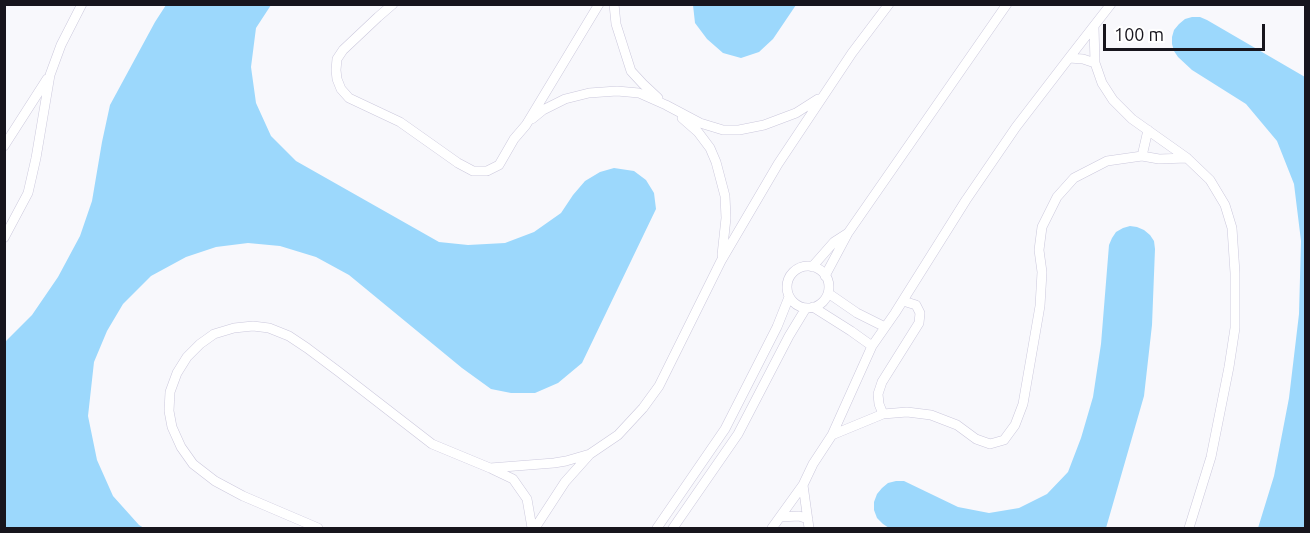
<!DOCTYPE html>
<html>
<head>
<meta charset="utf-8">
<style>
	body { margin:0 }
	#map { position:relative; width:1310px; height:533px; overflow:hidden; background:#f8f8fc; font-family:Ubuntu,sans-serif }
	canvas { display:block }
	.frame { position:absolute; inset:0; border:6px solid #17151d; pointer-events:none }
	.scale { position:absolute; left:1103px; top:24px; width:162px; height:27px; box-sizing:border-box; border:3px solid #17151d; border-top:0; padding-left:8px; font-size:18px; line-height:21px; white-space:nowrap; color:#17151d; -webkit-text-stroke:4px #fff; paint-order:stroke }
</style>
</head>
<body>
<div id="map">
<canvas width="1310" height="533"></canvas>
<div class="frame"></div>
<div class="scale">100 m</div>
</div>
<script>
const context = document.querySelector('canvas').getContext('2d');
context.lineJoin = 'round';
function fillPath(path, color) {
  context.fillStyle = color;
  context.fill(path, 'evenodd');
}
function toPath(rows) {
  const path = new Path2D();
  for (const r of rows) {
    if (r.length === 3) {
      path.moveTo(r[0] + r[2], r[1]);
      path.arc(r[0], r[1], r[2], 0, 2 * Math.PI);
      continue;
    }
    path.moveTo(r[0], r[1]);
    for (let i = 2; i < r.length; i += 2) path.lineTo(r[i], r[i + 1]);
  }
  return path;
}
function stroke(path, color, width, dash) {
  context.strokeStyle = color;
  context.lineWidth = width;
  context.lineCap = dash ? 'butt' : 'round';
  context.setLineDash(dash || []);
  context.stroke(path);
}
const water = toPath([
	[166,5,271,5,256,28,251,67,256,103,271,136,296,161,439,242,468,245,505,243,534,232,561,213,573,195,585,181,600,172,614,168,634,171,646,180,654,193,656,209,582,363,558,383,535,393,511,393,491,389,462,368,349,275,316,257,280,246,248,243,216,247,186,257,151,276,123,304,107,331,94,362,88,416,97,460,113,496,139,525,144,528,5,528,5,342,32,315,58,277,80,236,92,201,102,142,110,105,155,22],
	[693,5,693,4,796,5,773,39,759,52,741,58,723,53,707,39,695,23],
	[1192,17,1200,17,1207,20,1305,77,1305,528,1258,528,1274,476,1289,398,1299,314,1301,241,1294,184,1277,141,1246,104,1192,70,1178,57,1174,51,1172,44,1172,37,1174,30,1179,24,1185,19],
	[1130,226,1137,227,1144,230,1150,235,1154,241,1155,249,1152,325,1144,396,1106,528,889,528,883,524,877,518,874,510,874,502,877,494,882,488,888,483,896,481,904,481,958,507,989,513,1019,508,1047,494,1068,472,1081,438,1093,397,1101,344,1109,245,1112,238,1116,232,1123,228]
]);
const minor = toPath([
	[393,4,378,17,343,50,337,59,336,70,337,79,341,89,349,98,400,122,458,163,473,171,487,171,499,165,514,139,526,125,599,4],
	[614,4,616,24,631,71,643,84,658,98],
	[1094,27,1095,63,1102,83,1113,100,1132,119,1187,158,1210,180,1225,205,1232,228,1235,273,1235,328,1229,367,1211,457,1189,528],
	[1069,58,1083,59,1095,63],
	[682,118,698,132,710,148,716,162,725,196,726,218,722,255],
	[532,119,543,110,565,99,589,93,617,91,639,93,666,105,700,123,723,130,739,130,764,125,796,113,818,99],
	[4,146,47,79],
	[1142,156,1148,130],
	[4,238,28,193,36,158,50,75,61,45,82,4],
	[808,287,21],
	[812,267,834,242,848,233],
	[825,276,848,233,1007,4],
	[828,293,857,313,885,327],
	[813,307,851,331,872,346],
	[883,414,879,404,878,394,882,382,919,323,920,313,916,305,903,301],
	[832,435,883,414,907,412,931,415,957,425,976,439,990,444,1004,440,1015,425,1023,404,1040,306,1042,272,1039,250,1042,227,1057,197,1074,178,1107,161,1142,156,1159,159,1187,158],
	[492,469,513,479,527,499,532,528],
	[803,485,809,528],
	[780,517,799,516,808,519],
	[318,528,243,496,215,481,193,464,181,447,172,427,169,411,170,392,177,373,187,357,200,344,214,334,234,328,253,326,269,328,289,336,307,348,339,372,432,444,490,468,554,463,566,461,590,454],
	[535,528,565,482,590,454,618,435,643,408,659,386,721,261,778,164,852,53,889,4],
	[657,528,725,429,777,327,789,297],
	[673,528,738,434,789,336,806,308],
	[772,528,803,485,813,464,832,435,872,346,895,313,966,200,1016,127,1069,58,1111,4]
]);
fillPath(water, '#9cd8fc');
stroke(minor, '#cbc8dc', 10);
stroke(minor, '#fff', 9);
</script>
</body>
</html>
